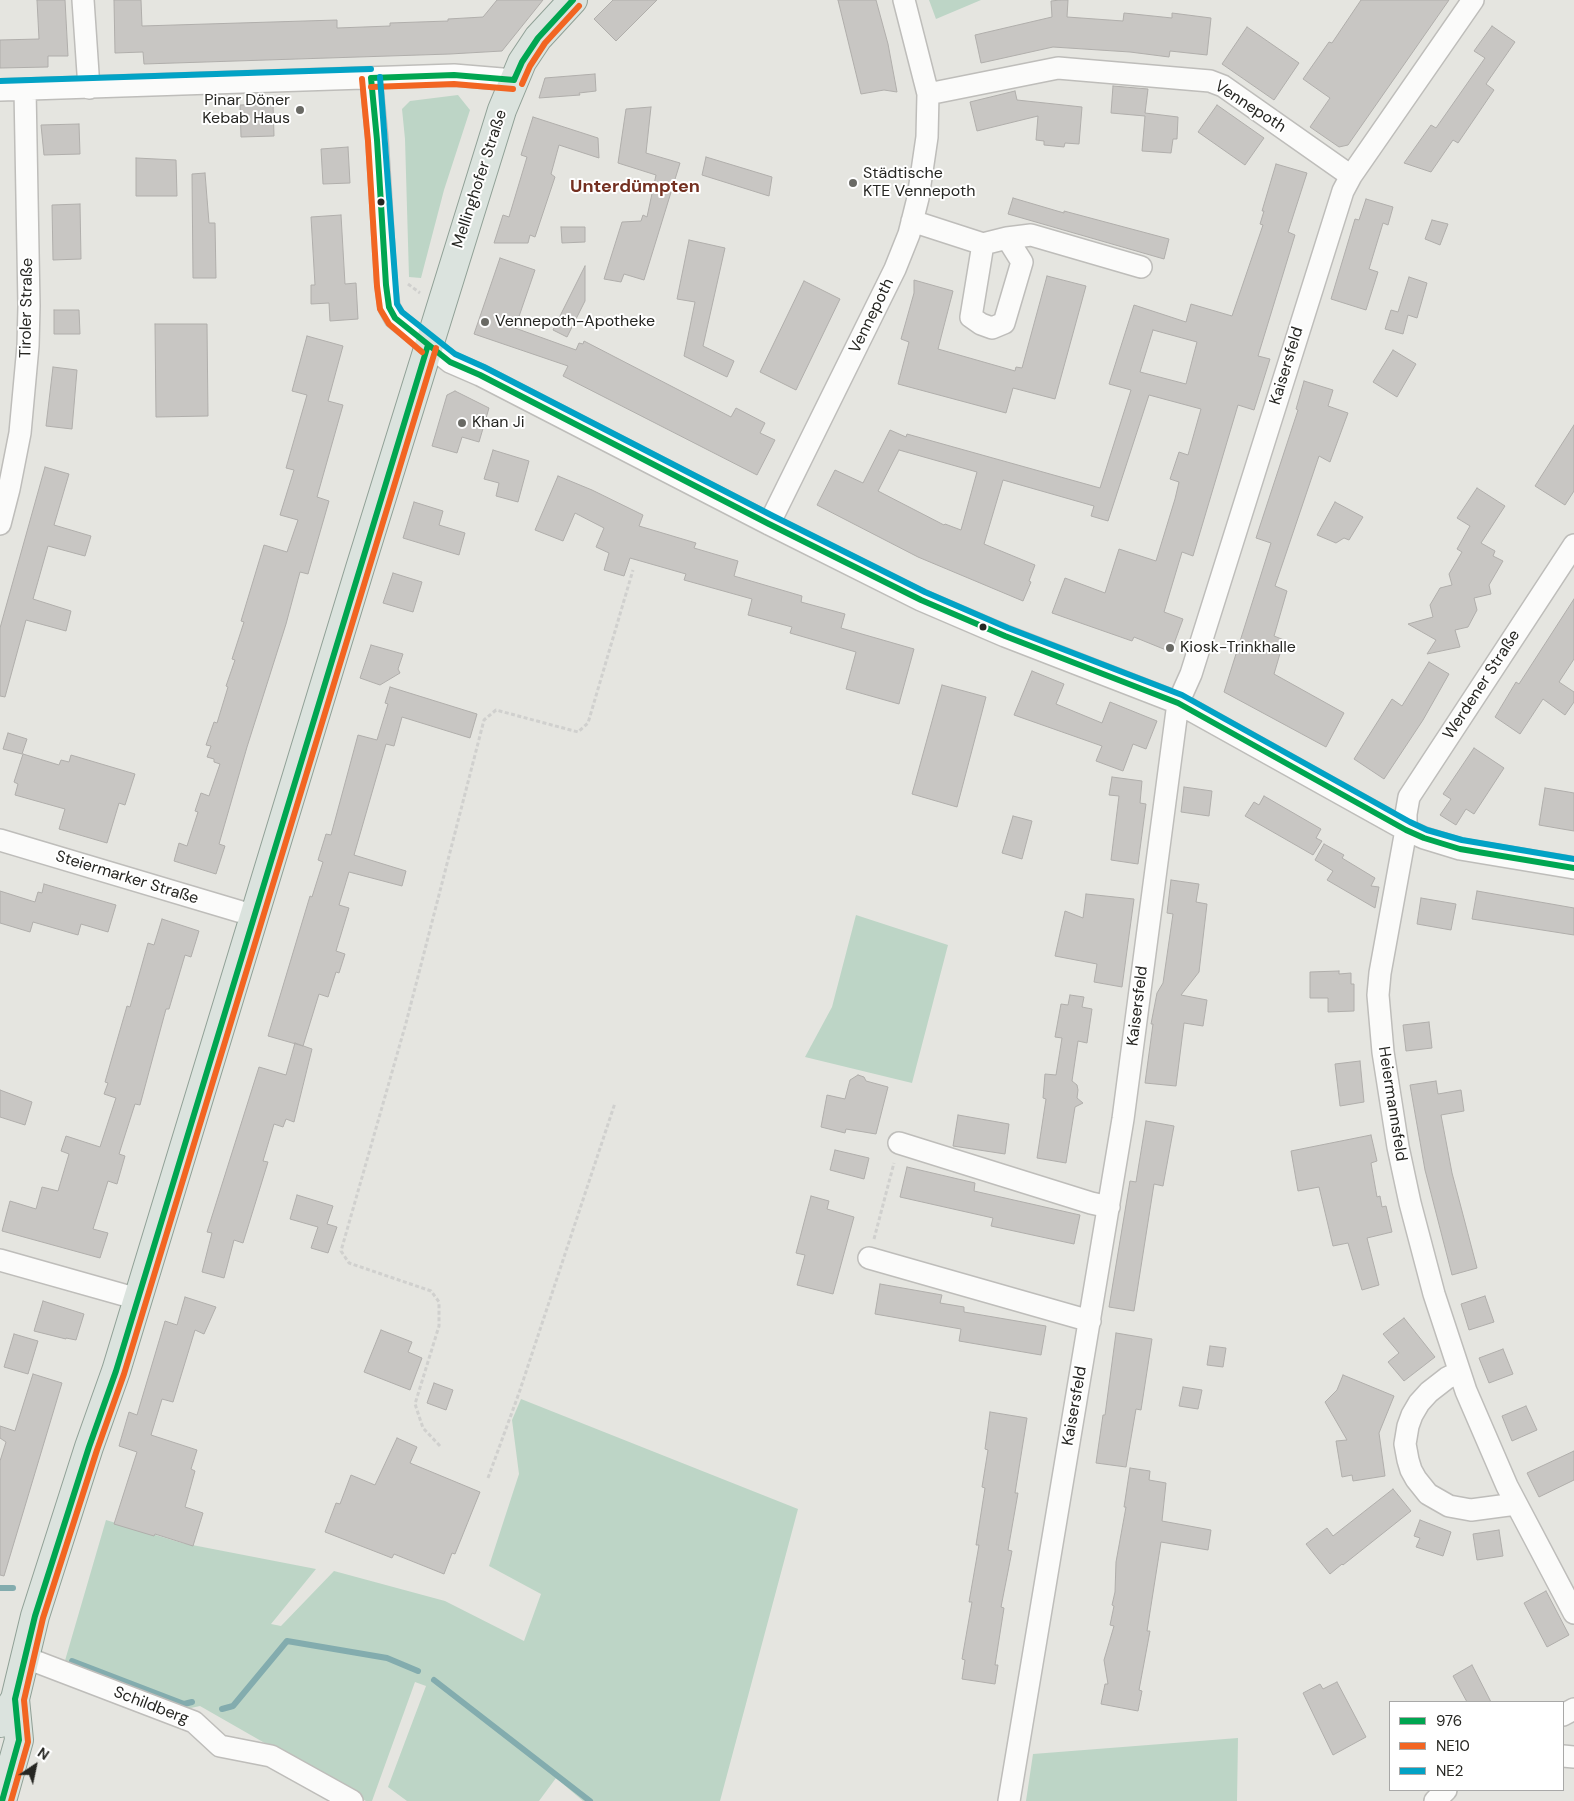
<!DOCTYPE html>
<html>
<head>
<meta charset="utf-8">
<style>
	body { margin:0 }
	#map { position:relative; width:1574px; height:1801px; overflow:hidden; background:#e5e5e0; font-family:"DM Sans",sans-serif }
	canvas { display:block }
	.legend { position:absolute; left:1389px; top:1701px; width:175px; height:90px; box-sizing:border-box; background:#fff; border:1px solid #a8a8a7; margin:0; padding:6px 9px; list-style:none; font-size:15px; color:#262622 }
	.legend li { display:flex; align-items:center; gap:10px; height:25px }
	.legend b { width:25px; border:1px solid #a8a8a7 }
	.north { position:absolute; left:10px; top:1741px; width:50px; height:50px; -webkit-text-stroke:4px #fff; paint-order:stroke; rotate:34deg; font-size:14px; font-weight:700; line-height:20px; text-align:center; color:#262622 }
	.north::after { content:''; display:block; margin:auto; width:18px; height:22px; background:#262622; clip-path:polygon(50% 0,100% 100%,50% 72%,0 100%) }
</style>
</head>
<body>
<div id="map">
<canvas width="1574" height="1801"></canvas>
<ul class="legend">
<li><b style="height:6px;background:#00a651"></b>976</li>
<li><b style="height:6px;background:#f26522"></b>NE10</li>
<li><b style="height:6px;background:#02a2c5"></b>NE2</li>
</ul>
<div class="north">N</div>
</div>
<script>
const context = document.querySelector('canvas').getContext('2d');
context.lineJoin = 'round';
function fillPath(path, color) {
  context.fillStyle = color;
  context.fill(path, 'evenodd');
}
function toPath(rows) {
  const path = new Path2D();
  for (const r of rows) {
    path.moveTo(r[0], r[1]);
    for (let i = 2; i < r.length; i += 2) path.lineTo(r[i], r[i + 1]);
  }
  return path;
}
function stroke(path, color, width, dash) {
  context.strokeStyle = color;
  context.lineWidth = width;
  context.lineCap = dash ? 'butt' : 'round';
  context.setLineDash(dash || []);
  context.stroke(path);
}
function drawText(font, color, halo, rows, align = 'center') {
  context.font = font + ' "DM Sans",sans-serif';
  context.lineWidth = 4;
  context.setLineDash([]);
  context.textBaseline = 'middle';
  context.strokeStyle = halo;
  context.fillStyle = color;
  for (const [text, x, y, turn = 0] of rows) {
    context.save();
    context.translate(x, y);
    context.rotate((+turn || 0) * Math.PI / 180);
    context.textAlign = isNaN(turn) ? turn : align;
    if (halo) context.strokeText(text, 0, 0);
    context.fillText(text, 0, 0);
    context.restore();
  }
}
const green = toPath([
	[929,0,981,0,936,19],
	[458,95,470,110,444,190,421,278,409,277,405,139,402,109,410,101],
	[856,915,948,945,912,1083,805,1057,832,1007],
	[521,1399,798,1509,720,1801,583,1801,556,1778,539,1801,407,1801,388,1787,426,1686,415,1682,372,1801,366,1801,200,1706,186,1709,64,1664,106,1520,182,1543,316,1569,271,1624,281,1626,334,1571,445,1601,524,1641,541,1594,489,1566,519,1474,512,1420],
	[1238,1738,1237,1801,1026,1801,1033,1754]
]);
const stream = toPath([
	[0,1588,13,1588],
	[72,1661,184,1704,192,1702],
	[434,1680,590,1801],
	[222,1709,233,1706,287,1641,387,1658,418,1671]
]);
const building = toPath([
	[37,0,65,0,68,56,48,56,48,67,0,68,0,40,39,39,37,0],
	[114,0,141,0,142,26,337,20,337,28,390,26,390,23,448,21,448,19,483,17,497,0,543,0,502,51,450,54,144,64,143,52,115,53,114,0],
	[613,0,657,0,616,41,594,19,613,0],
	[838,0,876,0,888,44,897,92,884,90,861,94,838,0],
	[1060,0,1068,0,1067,17,1123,21,1124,13,1172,18,1172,13,1211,18,1207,55,1170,51,1169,57,1130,52,1053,47,981,63,975,35,1052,17,1051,1,1060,0],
	[1361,0,1449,0,1348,145,1339,147,1310,127,1330,98,1303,79,1329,42,1332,43,1361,0],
	[1492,26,1515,42,1486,84,1494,90,1458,143,1453,140,1431,172,1404,163,1431,125,1436,128,1485,58,1474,51,1492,26],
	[1247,27,1299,63,1274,100,1222,64,1247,27],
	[595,74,596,91,579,93,580,95,539,98,545,78,595,74],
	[1113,86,1148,89,1145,113,1178,117,1177,139,1173,139,1171,153,1142,151,1145,116,1111,113,1113,86],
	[1015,91,1017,100,1082,107,1079,144,1065,143,1064,147,1044,145,1044,141,1036,140,1038,116,977,131,970,102,1015,91],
	[273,104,274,136,241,137,240,105,273,104],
	[1217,105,1264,138,1245,165,1198,132,1217,105],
	[651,107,646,153,680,163,644,280,624,274,621,282,604,279,622,222,641,221,643,215,647,217,656,175,618,163,626,109,651,107],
	[533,117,598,138,599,158,559,145,551,174,555,177,535,237,530,235,528,243,494,243,503,215,509,217,527,157,521,155,533,117],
	[79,124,80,154,44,155,41,125,79,124],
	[348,147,350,183,323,184,321,149,348,147],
	[706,157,772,177,769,196,702,175,706,157],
	[136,158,176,160,177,196,136,196,136,158],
	[1276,164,1307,173,1288,232,1295,235,1258,356,1270,359,1254,410,1238,405,1193,556,1182,552,1164,612,1183,619,1171,652,1134,637,1132,641,1052,613,1065,578,1105,593,1119,549,1156,561,1175,499,1179,482,1170,479,1179,452,1188,455,1201,409,1149,395,1108,521,1091,516,1094,506,1003,480,984,544,1035,565,1029,581,1031,582,1023,601,918,557,817,505,835,470,863,483,890,430,906,437,907,434,1100,488,1131,390,1109,384,1134,305,1186,322,1191,304,1232,316,1263,225,1260,224,1264,211,1262,211,1276,164],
	[1153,330,1197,342,1186,384,1140,372,1153,330],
	[899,450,977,472,961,530,945,524,944,525,878,491,899,450],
	[205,173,209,223,215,223,216,278,193,278,192,174,205,173],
	[1013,198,1064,213,1064,211,1169,239,1164,259,1008,214,1013,198],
	[1366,199,1393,207,1388,225,1383,223,1369,269,1378,272,1366,310,1331,299,1355,219,1359,220,1366,199],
	[80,204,81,259,53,260,52,205,80,204],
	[341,215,345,284,356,283,358,319,330,321,329,303,311,304,311,285,315,285,311,217,341,215],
	[1432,220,1448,224,1440,245,1425,239,1432,220],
	[561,227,585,227,585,242,562,243,561,227],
	[689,240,725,248,703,346,734,361,727,377,684,356,695,302,677,299,689,240],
	[500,258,535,270,515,328,576,350,579,343,583,344,584,341,731,417,736,408,765,423,760,433,775,440,757,475,563,376,568,366,474,334,500,258],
	[585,266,585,301,567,337,553,330,585,266],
	[1047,276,1086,286,1055,399,1013,388,1006,413,898,384,909,342,901,339,914,293,914,280,953,291,938,349,1015,371,1016,367,1022,368,1047,276],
	[1409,277,1427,283,1417,318,1408,315,1403,334,1385,329,1391,310,1398,312,1409,277],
	[804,281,840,299,796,390,760,372,804,281],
	[54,310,79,310,80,334,54,334,54,310],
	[155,324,207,324,208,416,156,417,155,324],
	[307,336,343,346,328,401,343,405,317,497,329,501,308,574,300,572,286,624,247,747,219,844,225,846,216,874,174,861,179,843,187,846,198,812,195,811,201,793,209,796,220,764,214,762,214,759,207,757,211,746,206,745,214,722,217,723,228,687,226,686,235,660,232,659,244,622,241,621,264,545,287,552,298,520,280,515,294,470,286,468,307,395,292,391,307,336],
	[1393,350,1416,364,1397,397,1373,382,1393,350],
	[53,367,77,370,72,429,46,426,53,367],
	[1304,381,1333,390,1328,406,1348,413,1330,462,1319,456,1275,586,1287,591,1274,636,1284,640,1274,674,1344,713,1326,747,1224,692,1271,543,1256,538,1298,410,1296,409,1304,381],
	[455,391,489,408,479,442,462,437,457,453,432,446,447,395,455,391],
	[1574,425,1574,491,1565,505,1535,486,1574,425],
	[493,450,529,461,518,502,496,496,499,483,484,479,493,450],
	[45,467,69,474,54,525,91,536,85,556,48,546,33,599,71,611,66,631,26,620,5,697,0,696,0,628,45,467],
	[558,476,592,490,643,515,639,526,696,543,694,548,738,561,734,576,802,596,801,602,845,614,841,628,914,649,899,704,846,689,856,652,790,633,792,627,748,615,752,599,684,580,686,574,630,558,624,576,604,570,609,553,596,547,604,528,575,513,563,541,535,530,558,476],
	[1477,488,1505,506,1481,543,1495,551,1493,556,1503,561,1489,585,1491,594,1474,598,1477,610,1468,627,1455,630,1460,647,1427,654,1436,640,1408,624,1433,617,1430,605,1440,588,1452,585,1449,574,1462,552,1457,549,1470,526,1457,518,1477,488],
	[414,502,443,511,439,525,465,533,459,555,403,538,414,502],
	[1335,502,1363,517,1349,540,1344,538,1336,543,1317,535,1335,502],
	[393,573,422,582,413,612,383,603,393,573],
	[1574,599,1574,659,1559,682,1574,692,1574,702,1565,715,1543,699,1520,734,1495,717,1516,682,1519,684,1574,599],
	[371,645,403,654,398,669,400,673,380,685,360,678,371,645],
	[1429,662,1449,674,1423,720,1384,779,1354,759,1392,699,1402,706,1429,662],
	[1032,671,1064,684,1056,704,1102,723,1110,702,1157,721,1146,749,1133,744,1123,771,1096,761,1102,746,1014,715,1032,671],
	[942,685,986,697,957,807,912,794,942,685],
	[390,687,477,714,470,738,402,717,394,746,386,744,354,855,406,871,402,886,349,872,339,905,349,908,336,951,345,954,339,973,336,972,328,997,319,994,303,1046,268,1036,310,896,312,897,323,862,318,860,326,834,331,835,358,735,377,740,388,704,385,703,390,687],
	[8,733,27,739,22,754,3,749,8,733],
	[1474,748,1504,768,1474,814,1466,809,1456,825,1440,815,1451,799,1443,794,1474,748],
	[23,754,59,765,61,760,69,762,71,755,135,774,125,805,119,803,107,843,59,829,65,809,15,795,18,784,14,782,23,754],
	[1112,777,1142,781,1140,803,1146,804,1138,864,1111,860,1119,796,1109,795,1112,777],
	[1184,787,1212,791,1209,816,1181,812,1184,787],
	[1545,788,1574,793,1574,831,1539,825,1545,788],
	[1264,796,1321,829,1316,838,1322,841,1313,855,1245,816,1254,802,1259,805,1264,796],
	[1013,816,1032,821,1022,859,1002,853,1013,816],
	[1324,844,1344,855,1342,858,1375,878,1371,886,1379,887,1375,908,1327,880,1333,871,1315,860,1324,844],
	[1171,880,1199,884,1196,902,1207,904,1199,972,1181,995,1207,1000,1203,1026,1184,1023,1176,1086,1145,1083,1153,1024,1151,1024,1157,993,1163,983,1173,914,1167,913,1171,880],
	[44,884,116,905,108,932,81,924,78,935,33,922,30,932,0,923,0,891,35,902,38,892,42,893,44,884],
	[1477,891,1574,908,1574,935,1472,919,1477,891],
	[1086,894,1134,899,1122,987,1094,982,1097,964,1055,956,1065,911,1083,918,1086,894],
	[1421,898,1456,904,1451,930,1417,924,1421,898],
	[162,919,199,931,191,957,185,955,169,1009,166,1009,140,1105,135,1104,119,1154,125,1156,117,1184,108,1181,93,1229,108,1233,100,1258,2,1231,10,1201,36,1209,42,1187,58,1191,69,1154,61,1151,66,1136,100,1147,116,1098,104,1094,108,1083,105,1082,127,1006,130,1007,148,943,154,945,162,919],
	[1339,971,1339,974,1351,973,1351,984,1354,984,1354,1011,1328,1012,1328,998,1310,998,1310,972,1339,971],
	[1070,995,1084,997,1082,1007,1092,1009,1087,1043,1078,1041,1072,1081,1077,1085,1078,1090,1077,1098,1083,1103,1075,1107,1066,1163,1037,1158,1046,1099,1043,1098,1045,1074,1056,1075,1062,1038,1055,1037,1061,1004,1068,1005,1070,995],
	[1429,1022,1432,1048,1406,1051,1403,1025,1429,1022],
	[295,1043,312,1049,294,1122,286,1119,283,1127,274,1124,263,1161,268,1162,243,1243,234,1240,224,1278,202,1272,212,1233,207,1232,259,1067,286,1075,295,1043],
	[1360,1061,1364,1102,1340,1106,1335,1064,1360,1061],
	[858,1075,864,1077,866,1081,888,1087,876,1134,846,1129,845,1133,821,1127,827,1095,845,1099,850,1080,858,1075],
	[1436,1081,1438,1094,1461,1090,1464,1111,1441,1115,1452,1173,1477,1268,1452,1275,1425,1170,1410,1085,1436,1081],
	[0,1090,32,1102,25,1125,0,1117,0,1090],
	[958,1115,1009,1124,1005,1154,953,1146,958,1115],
	[1146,1121,1174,1126,1163,1186,1154,1184,1134,1311,1109,1307,1130,1181,1136,1182,1146,1121],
	[1371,1135,1377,1161,1371,1163,1377,1197,1380,1196,1382,1207,1386,1206,1392,1232,1367,1238,1379,1285,1362,1290,1348,1243,1333,1246,1319,1187,1298,1191,1291,1151,1371,1135],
	[835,1150,869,1158,864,1179,830,1170,835,1150],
	[907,1167,975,1183,974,1191,1080,1215,1074,1244,991,1226,993,1218,900,1197,907,1167],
	[297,1195,333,1206,327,1224,337,1227,328,1253,311,1248,318,1227,290,1219,297,1195],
	[811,1196,829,1201,827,1209,854,1217,833,1294,797,1285,805,1255,796,1253,811,1196],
	[880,1284,942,1295,940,1303,964,1307,964,1312,1046,1326,1041,1355,959,1341,961,1329,875,1314,880,1284],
	[1485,1296,1494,1322,1469,1330,1461,1304,1485,1296],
	[185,1297,216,1307,204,1334,195,1330,173,1402,162,1399,151,1435,197,1450,191,1469,195,1471,185,1507,203,1513,193,1546,155,1534,154,1536,114,1524,137,1452,119,1446,129,1412,137,1415,165,1321,177,1325,185,1297],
	[43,1301,84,1314,76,1340,66,1338,66,1339,34,1331,43,1301],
	[1404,1318,1435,1357,1404,1381,1388,1362,1399,1353,1383,1334,1404,1318],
	[381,1330,412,1342,408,1352,422,1358,410,1390,364,1372,381,1330],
	[1116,1333,1152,1339,1141,1410,1136,1409,1126,1467,1096,1463,1103,1415,1105,1415,1116,1333],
	[14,1334,38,1341,28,1374,4,1367,14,1334],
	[1210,1346,1226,1348,1223,1367,1207,1365,1210,1346],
	[1503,1349,1513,1374,1489,1383,1479,1358,1503,1349],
	[33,1374,62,1383,4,1576,0,1575,0,1461,6,1442,0,1438,0,1426,15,1431,33,1374],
	[1343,1375,1394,1396,1379,1433,1385,1476,1353,1481,1352,1475,1342,1477,1336,1441,1347,1440,1325,1402,1337,1390,1343,1375],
	[434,1383,453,1390,446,1410,427,1403,434,1383],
	[1183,1387,1202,1390,1198,1409,1179,1406,1183,1387],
	[1526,1406,1537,1430,1512,1441,1502,1416,1526,1406],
	[990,1412,1027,1418,1015,1493,1018,1493,1008,1550,1012,1551,1001,1607,1004,1608,995,1665,998,1665,995,1684,962,1679,965,1660,962,1659,972,1602,969,1602,979,1545,976,1545,985,1488,982,1487,988,1450,985,1449,990,1412],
	[397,1438,417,1447,410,1463,480,1492,455,1554,452,1553,444,1574,394,1554,392,1558,325,1532,336,1503,340,1504,351,1475,375,1485,397,1438],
	[1574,1451,1574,1480,1539,1497,1527,1473,1574,1451],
	[1130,1468,1150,1471,1149,1480,1166,1483,1162,1521,1211,1530,1208,1550,1161,1542,1147,1631,1150,1631,1139,1690,1142,1691,1138,1711,1101,1704,1105,1684,1108,1684,1104,1660,1114,1626,1110,1625,1114,1606,1112,1605,1115,1592,1116,1562,1126,1507,1124,1507,1130,1468],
	[1393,1489,1411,1511,1343,1565,1342,1564,1330,1574,1306,1544,1327,1528,1333,1536,1393,1489],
	[1420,1520,1451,1532,1443,1556,1416,1547,1420,1538,1414,1536,1420,1520],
	[1499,1530,1503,1556,1477,1560,1473,1534,1499,1530],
	[1546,1591,1569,1635,1547,1647,1524,1603,1546,1591],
	[1472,1665,1491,1702,1467,1702,1453,1676,1472,1665],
	[1337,1682,1366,1737,1333,1755,1303,1693,1320,1684,1323,1689,1337,1682]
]);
const path = toPath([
	[408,284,420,293],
	[874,1239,894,1163],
	[440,1446,423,1428,415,1404,439,1326,439,1302,431,1291,349,1263,341,1251,406,1023,484,720,496,710,578,732,588,723,633,570],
	[488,1478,519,1393,615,1103]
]);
const minor = toPath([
	[83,0,89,88],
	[371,78,377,140,386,285,389,307,395,318,450,362,480,375,769,524,921,600,1005,636,1178,703,1406,830,1424,838,1460,849,1574,868],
	[0,90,454,75,514,80],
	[928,94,1058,68,1210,81,1223,86,1351,176],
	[912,221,983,244,1007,238,1031,235,1141,267],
	[983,244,971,317,981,324,992,328,1004,323,1022,262,1007,238],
	[0,524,9,489,20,433,28,346,29,306,25,89],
	[769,524,895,269,909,234,918,198,927,137,928,94,904,0],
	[1574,545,1409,797,1406,814,1406,830,1380,973,1378,995,1383,1052,1398,1147,1410,1203,1434,1294,1466,1391,1507,1486,1574,1613],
	[0,840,255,916],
	[899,1143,1091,1203,1109,1207],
	[869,1258,1090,1321],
	[0,1260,138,1299],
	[1459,1372,1447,1378,1429,1392,1419,1403,1412,1415,1408,1426,1405,1444,1408,1460,1411,1470,1416,1479,1428,1494,1449,1506,1471,1510,1516,1504],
	[24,1657,194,1722,220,1746,271,1756,352,1801],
	[1563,1715,1574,1709],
	[1563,1756,1574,1757],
	[1009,1801,1123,1119,1178,703,1191,674,1343,191,1351,176,1473,0],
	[1435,1801,1446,1790]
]);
const major = toPath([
	[0,1723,15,1699,35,1616,89,1447,116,1371,360,568,502,110,522,62,538,38,573,0],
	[2,1801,19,1740,15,1699]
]);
const bus1 = toPath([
	[371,78,377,140,386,285,389,307,395,318,450,362,480,375,769,524,921,600,1005,636,1178,703,1406,830,1424,838,1460,849,1574,868],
	[371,78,454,75,514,80],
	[514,80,522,62,538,38,573,0],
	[2,1801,19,1740,15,1699,35,1616,89,1447,116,1371,428,345]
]);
const bus2 = toPath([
	[362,79,368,141,377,286,380,309,389,324,422,352],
	[522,84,530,66,545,43,579,6],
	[371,87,454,84,513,89],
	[11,1801,28,1742,24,1700,43,1618,97,1450,124,1374,436,348]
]);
const bus3 = toPath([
	[380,77,397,304,402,312,455,354,484,367,773,516,925,592,1008,628,1182,695,1410,822,1427,830,1462,840,1574,859],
	[0,81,371,69]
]);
const markers = [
	[300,110,5,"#696964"],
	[853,183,5,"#696964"],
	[381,202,4.5,"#262622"],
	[485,322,5,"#696964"],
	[462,423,5,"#696964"],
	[983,627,4.5,"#262622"],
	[1170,648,5,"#696964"]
];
const poiNames = [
	["Pinar Döner",290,101,"right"],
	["Kebab Haus",290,119,"right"],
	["Städtische",863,174],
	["KTE Vennepoth",863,192],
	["Vennepoth-Apotheke",495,322],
	["Khan Ji",472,423],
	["Kiosk-Trinkhalle",1180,648]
];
const streetNames = [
	["Vennepoth",1250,107,33],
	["Mellinghofer Straße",480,179,-72],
	["Tiroler Straße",27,308,-89],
	["Vennepoth",872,316,-64],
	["Kaisersfeld",1287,366,-73],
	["Werdener Straße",1482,685,-57],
	["Steiermarker Straße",127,878,17],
	["Kaisersfeld",1138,1006,-83],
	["Heiermannsfeld",1392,1104,81],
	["Kaisersfeld",1075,1406,-80],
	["Schildberg",151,1706,21]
];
const neighbourhoodNames = [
	["Unterdümpten",635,187]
];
fillPath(green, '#bdd5c6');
stroke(stream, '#83acae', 6);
fillPath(building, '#c8c6c3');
stroke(building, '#b0aeab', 1);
stroke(minor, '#bebdba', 24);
stroke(major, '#90a096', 30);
stroke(path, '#d0d0ce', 3, [4, 2.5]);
stroke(minor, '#fbfbfa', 21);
stroke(major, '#dbe3de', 28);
stroke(bus1, '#00a651', 6);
stroke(bus2, '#f26522', 6);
stroke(bus3, '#02a2c5', 6);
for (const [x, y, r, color] of markers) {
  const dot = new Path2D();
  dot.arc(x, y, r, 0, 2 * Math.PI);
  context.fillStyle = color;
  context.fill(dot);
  stroke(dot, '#fff', 2);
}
drawText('16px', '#262622', '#fff', poiNames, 'left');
drawText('16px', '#262622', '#fff', streetNames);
drawText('bold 18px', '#743021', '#fff', neighbourhoodNames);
</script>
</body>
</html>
